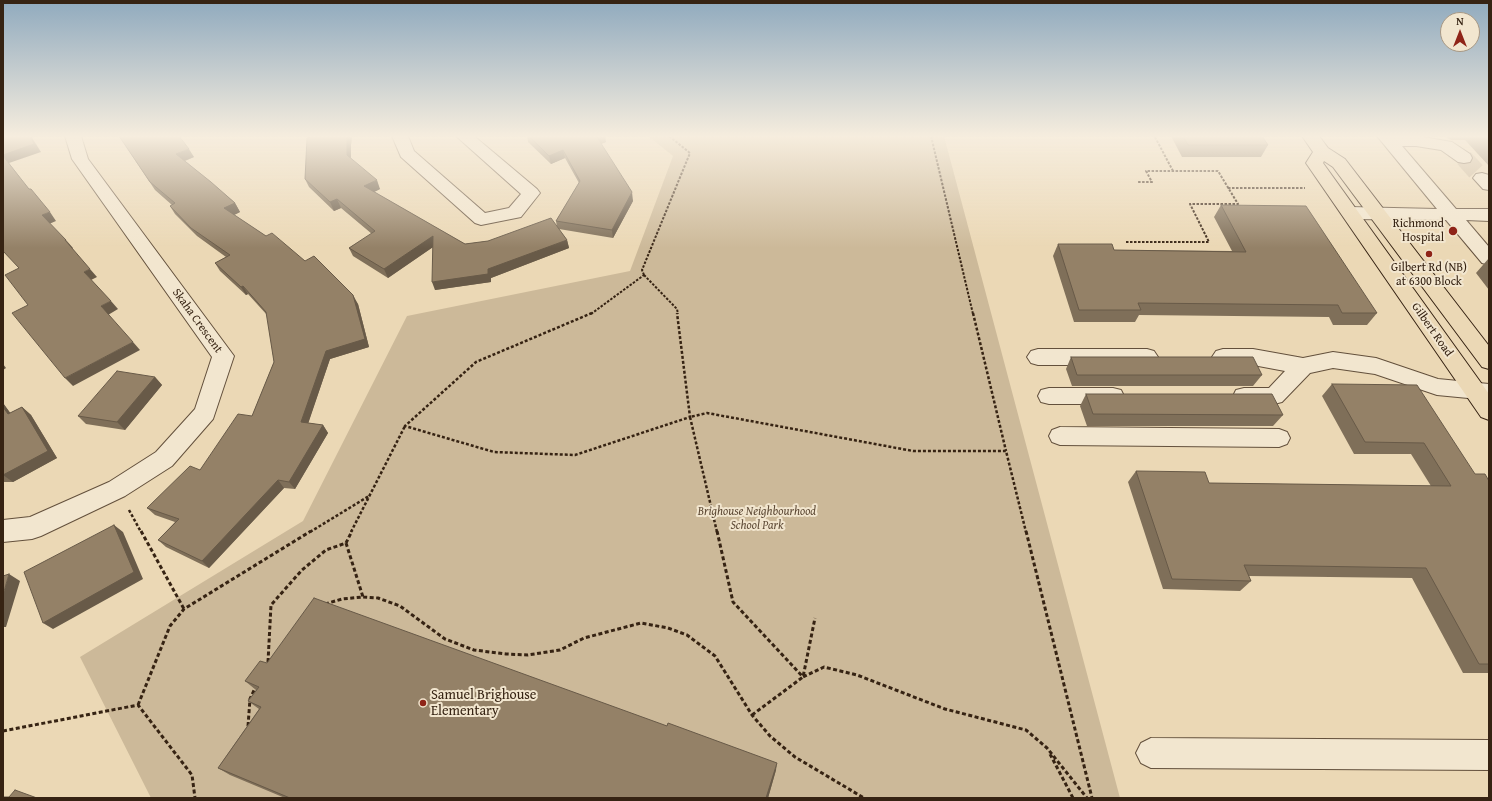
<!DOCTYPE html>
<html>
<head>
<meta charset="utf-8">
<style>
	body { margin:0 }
	#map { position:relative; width:1492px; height:801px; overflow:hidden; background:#ebd8b5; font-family:"Gentium Book Plus",serif }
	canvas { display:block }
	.frame { position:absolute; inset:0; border:4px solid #362313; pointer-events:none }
	.north { position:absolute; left:1440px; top:12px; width:40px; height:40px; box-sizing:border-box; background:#f2e6cf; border:1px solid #a79884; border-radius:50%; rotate:0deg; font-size:11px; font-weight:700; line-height:16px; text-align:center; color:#362313 }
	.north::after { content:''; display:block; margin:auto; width:14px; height:18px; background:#8f2418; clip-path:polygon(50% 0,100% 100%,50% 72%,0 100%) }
</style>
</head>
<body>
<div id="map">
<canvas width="1492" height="801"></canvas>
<div class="frame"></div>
<div class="north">N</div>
</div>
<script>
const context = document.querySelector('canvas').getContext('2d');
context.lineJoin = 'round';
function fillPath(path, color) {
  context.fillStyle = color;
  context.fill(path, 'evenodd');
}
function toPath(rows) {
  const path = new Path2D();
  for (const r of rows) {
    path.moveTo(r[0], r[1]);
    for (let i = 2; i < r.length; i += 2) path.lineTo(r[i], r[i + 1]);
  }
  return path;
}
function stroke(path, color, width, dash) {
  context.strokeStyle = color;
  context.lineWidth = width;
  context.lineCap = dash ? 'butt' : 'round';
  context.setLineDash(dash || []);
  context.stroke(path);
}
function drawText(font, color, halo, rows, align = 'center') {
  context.font = font + ' "Gentium Book Plus",serif';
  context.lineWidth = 4;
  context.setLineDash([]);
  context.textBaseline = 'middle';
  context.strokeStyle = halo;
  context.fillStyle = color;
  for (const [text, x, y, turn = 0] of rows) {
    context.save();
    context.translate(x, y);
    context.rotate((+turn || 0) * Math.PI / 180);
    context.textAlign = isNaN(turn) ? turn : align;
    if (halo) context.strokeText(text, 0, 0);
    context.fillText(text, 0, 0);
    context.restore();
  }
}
const green = toPath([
	[648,136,944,136,1120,798,151,798,80,657,303,521,407,316,630,271,673,156]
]);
const minorTunnel = toPath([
	[1464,158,1482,178]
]);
const pathFar2 = toPath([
	[931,136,973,314],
	[1155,137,1173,171],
	[1228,188,1305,188],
	[1126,242,1209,242,1190,204,1238,204,1218,171,1146,171,1152,182,1137,182],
	[644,275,677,309,678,314],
	[644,275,642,270,690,153,669,136],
	[591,314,644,275]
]);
const pathFar1 = toPath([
	[592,313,476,362,405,426,494,452,575,455,690,417,677,313],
	[973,313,1006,451],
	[129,510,141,532],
	[310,532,369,496],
	[351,532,405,426],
	[717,532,690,417,707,413,913,451,1006,451,1026,532]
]);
const path = toPath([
	[141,531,184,609],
	[717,531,733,602,803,677,824,667,857,675,945,709,1026,730,1047,748,1087,798],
	[1026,531,1092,798],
	[346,543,363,597],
	[325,604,342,599,363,597,378,598,400,606,445,639,474,650,506,654,528,655,560,650,584,638,641,623,668,628,687,635,715,656,752,715,770,736,795,757,864,798],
	[268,662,271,605,302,570,326,550,346,543,352,531],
	[138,705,170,626,184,609,311,531],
	[752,715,803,677,815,618],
	[248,726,250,699,256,686],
	[3,731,138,705,192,775,195,798],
	[1050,754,1073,798]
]);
const minor = toPath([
	[65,136,81,136,88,159,234,356,213,419,172,466,125,496,41,536,32,539,3,542,3,520,30,517,109,482,156,452,195,409,212,357,72,159,65,136],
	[392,136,408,136,414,151,485,213,509,208,521,194,456,136,474,136,537,189,540,193,521,217,481,225,475,223,401,157,392,136],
	[1377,136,1417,136,1446,141,1452,142,1470,154,1472,158,1470,162,1464,163,1458,162,1441,150,1416,146,1402,146,1456,209,1489,209,1489,221,1466,220,1489,247,1489,265,1482,263,1446,220,1350,219,1344,217,1341,213,1344,209,1350,207,1437,209,1377,136],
	[1482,173,1489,175,1489,190,1483,189,1473,178,1476,174,1482,173],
	[1038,349,1147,349,1154,351,1158,357,1154,363,1147,365,1038,365,1031,363,1027,357,1031,351,1038,349],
	[1223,349,1253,349,1303,358,1333,352,1376,358,1438,379,1489,384,1489,400,1437,395,1375,374,1333,368,1310,373,1282,402,1274,404,1244,404,1236,402,1233,396,1236,390,1244,388,1269,388,1285,371,1253,365,1223,365,1216,363,1212,357,1216,351,1223,349],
	[1049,388,1113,388,1121,390,1124,396,1121,402,1113,404,1049,404,1041,402,1038,396,1041,390,1049,388],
	[1060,427,1279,429,1287,432,1290,438,1287,444,1279,447,1060,445,1052,442,1049,436,1052,430,1060,427],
	[1151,738,1489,740,1489,770,1151,768,1141,763,1136,753,1141,743,1151,738]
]);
const major = toPath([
	[1302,136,1319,136,1328,148,1345,159,1489,346,1489,369,1482,367,1333,167,1324,161,1323,163,1489,394,1489,420,1481,417,1306,163,1313,152,1302,136]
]);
const wall = toPath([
	[119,136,194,157,185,161,235,203,240,212,234,215,266,236,305,261,358,304,369,347,330,359,308,423,323,425,328,433,295,489,284,488,209,568,166,547,158,540,175,522,155,515,147,508,200,470,252,416,274,362,267,315,248,294,246,295,220,271,215,263,226,257,197,236,175,214,170,206,172,205,155,190],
	[312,136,352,136,351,145,351,158,380,189,374,192,465,244,488,241,557,227,556,221,579,183,565,158,551,164,528,142,527,136,605,136,606,142,601,144,633,201,613,238,559,229,567,240,569,248,491,278,491,282,435,290,433,247,388,278,353,256,349,248,372,234,341,208,334,211,309,187,305,179],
	[1171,136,1262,136,1268,145,1261,157,1182,157],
	[1443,136,1489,136,1489,166,1465,140,1451,140],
	[1221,205,1377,313,1367,325,1333,325,1329,317,1139,315,1135,322,1074,322,1053,256,1058,244,1114,250,1232,251,1214,217],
	[1489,258,1489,290,1476,273],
	[1071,357,1262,375,1253,386,1072,386,1066,369],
	[155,377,162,385,125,430,86,424,78,416],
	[1332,384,1475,474,1489,481,1489,673,1463,673,1412,578,1248,576,1251,581,1240,591,1163,589,1128,482,1136,471,1209,483,1431,486,1411,454,1354,454,1322,396],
	[1086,394,1283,415,1273,426,1087,426,1080,406],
	[3,403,10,413,22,407,31,415,57,458,13,482,3,482],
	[267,663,776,770,768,798,285,798,230,775,218,768,259,709,248,701,256,690,245,681]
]);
const shadedWall = toPath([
	[30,136,31,136,41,152,9,163,35,198,3,156,3,155],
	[347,136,352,136,351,145,351,163,347,155],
	[598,136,605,136,606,142,598,145,597,137],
	[189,149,194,157,181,162,176,154],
	[563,150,565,158,551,164,549,156],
	[377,180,380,189,368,195,364,186],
	[632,192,633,201,613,238,612,230],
	[337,199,341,208,334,211,330,202],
	[235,203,240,212,230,217,224,208],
	[50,212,56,221,49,224,42,215],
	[433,236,436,245,388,278,384,269],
	[65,240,66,240,73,248,72,249],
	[567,240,569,248,491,278,491,282,435,290,432,282,488,269],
	[90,269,97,277,91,280,84,272],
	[243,286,248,294,246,295,241,287],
	[353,295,358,304,369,347,330,359,306,430,301,422,326,351],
	[111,301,118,309,108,315,101,306],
	[133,342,140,350,73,386,65,378],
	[3,364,6,368,3,370],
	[155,377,162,385,125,430,117,422],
	[3,403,17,422,8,414,3,407],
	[22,407,31,415,57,458,13,482,3,475],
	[323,425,328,433,295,489,289,482],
	[278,480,284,488,209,568,202,561],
	[114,525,123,532,143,579,53,629,43,623],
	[9,574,20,581,6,627,3,627,3,595],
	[777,763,776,770,768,798,766,798]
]);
const building = toPath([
	[3,136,30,136,34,144,3,155,3,136],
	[119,136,179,136,189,149,176,154,211,182,235,203,224,208,266,236,272,233,305,261,314,256,353,295,365,339,326,351,301,422,323,425,289,482,278,480,202,561,158,540,179,519,147,508,190,466,200,470,238,414,252,416,274,362,266,312,243,286,241,287,215,263,230,255,191,228,170,206,175,203,150,182,119,136],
	[312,136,347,136,347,155,377,180,364,186,465,244,488,241,551,218,567,240,488,269,488,274,432,282,433,236,384,269,349,248,375,231,337,199,330,202,305,179,307,138,312,137,312,136],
	[529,136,598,136,597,137,632,192,612,230,556,221,580,181,563,150,549,156,529,136],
	[1183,136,1262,136,1268,145,1188,145,1183,136],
	[1483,136,1489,136,1489,142,1483,136],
	[3,156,29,189,31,189,50,212,42,215,66,240,65,240,90,269,84,272,111,301,101,306,133,342,65,378,12,313,28,305,5,275,19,268,3,251,3,156],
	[1221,205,1306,206,1377,313,1342,313,1338,305,1138,303,1141,310,1079,310,1058,244,1112,244,1114,250,1246,252,1221,205],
	[1071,357,1253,357,1262,375,1077,375,1071,357],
	[117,371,155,377,117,422,78,416,117,371],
	[1332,384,1417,385,1475,474,1485,474,1489,481,1489,664,1479,664,1426,568,1244,565,1251,581,1172,579,1136,471,1205,472,1209,483,1451,486,1424,443,1365,442,1332,384],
	[1086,394,1272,394,1283,415,1093,414,1086,394],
	[3,407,8,414,22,407,48,451,3,475,3,407],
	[114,525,134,572,43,623,24,572,114,525],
	[9,574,3,595,3,576,9,574],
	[314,598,667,726,668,723,777,763,766,798,290,798,218,768,261,707,248,701,259,687,245,681,260,661,267,663,314,598],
	[15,790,37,798,3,798,3,797,9,797,15,790]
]);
const markers = [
	[1453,231,5,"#8f2418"],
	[1429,254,4,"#8f2418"],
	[423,703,4,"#8f2418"]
];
const poiNames = [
	["Richmond",1444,224],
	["Hospital",1444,238],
	["Gilbert Rd (NB)",1429,268,"center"],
	["at 6300 Block",1429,282,"center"]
];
const streetNames = [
	["Skaha Crescent",197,321,54],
	["Gilbert Road",1432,330,55]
];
const parkNames = [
	["Brighouse Neighbourhood",757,512],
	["School Park",757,526]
];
const nearPoinames = [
	["Samuel Brighouse",431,695],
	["Elementary",431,711]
];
fillPath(green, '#ccb999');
stroke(minorTunnel, '#c7b495', 18, [18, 9]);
stroke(minor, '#63503c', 2);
stroke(major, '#362313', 2);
stroke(pathFar2, '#362313', 2, [2.5, 1.5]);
stroke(pathFar1, '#362313', 2.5, [3, 2]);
stroke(path, '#362313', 3, [4, 2.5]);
fillPath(minor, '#f2e6cf');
fillPath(major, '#ebd8b5');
fillPath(wall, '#7f6f59');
fillPath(shadedWall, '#685a48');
fillPath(building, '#948167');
stroke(building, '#685a48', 1);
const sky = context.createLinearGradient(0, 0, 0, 248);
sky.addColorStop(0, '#90aabe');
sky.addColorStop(0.55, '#f6edde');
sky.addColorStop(1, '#f6edde00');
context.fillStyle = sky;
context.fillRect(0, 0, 1492, 248);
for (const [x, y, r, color] of markers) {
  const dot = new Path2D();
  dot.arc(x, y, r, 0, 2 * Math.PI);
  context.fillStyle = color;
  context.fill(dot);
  stroke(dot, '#f2e6cf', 1.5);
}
drawText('12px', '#362313', '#f2e6cf', poiNames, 'right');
drawText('12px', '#362313', '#f2e6cf', streetNames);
drawText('italic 12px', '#5c4834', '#f2e6cf', parkNames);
drawText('14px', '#362313', '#f2e6cf', nearPoinames, 'left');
</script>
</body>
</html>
